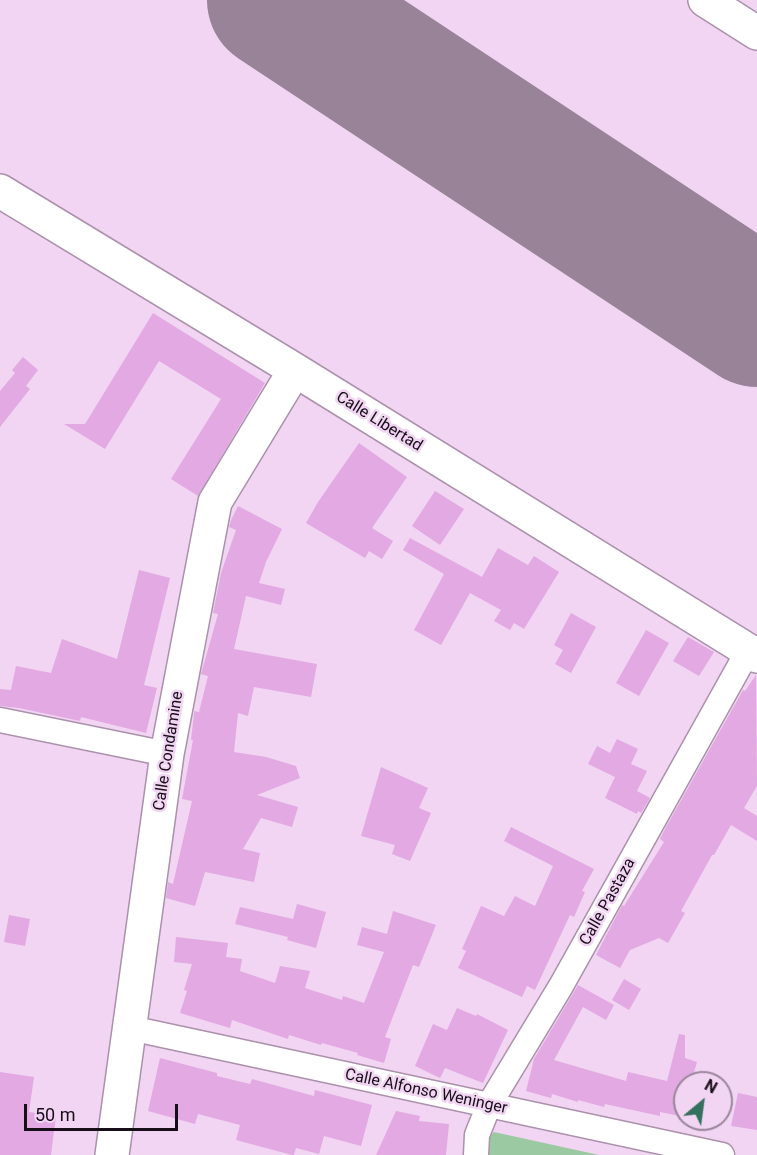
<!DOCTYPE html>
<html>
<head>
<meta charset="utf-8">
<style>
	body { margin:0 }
	#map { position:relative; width:757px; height:1155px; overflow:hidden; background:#f1d5f2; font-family:Roboto,sans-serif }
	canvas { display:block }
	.north { position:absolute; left:673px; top:1071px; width:60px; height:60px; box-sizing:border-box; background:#f1d5f2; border:2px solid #9a859b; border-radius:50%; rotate:29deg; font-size:16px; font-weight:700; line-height:24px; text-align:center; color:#170e18 }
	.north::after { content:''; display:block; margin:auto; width:21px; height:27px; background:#33715e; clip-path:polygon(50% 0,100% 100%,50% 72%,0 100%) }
	.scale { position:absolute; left:24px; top:1104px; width:154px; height:27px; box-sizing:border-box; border:3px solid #170e18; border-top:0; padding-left:8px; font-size:18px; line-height:21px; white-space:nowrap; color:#170e18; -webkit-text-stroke:4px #f1d5f2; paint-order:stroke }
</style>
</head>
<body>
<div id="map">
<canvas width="757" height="1155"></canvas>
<div class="north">N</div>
<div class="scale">50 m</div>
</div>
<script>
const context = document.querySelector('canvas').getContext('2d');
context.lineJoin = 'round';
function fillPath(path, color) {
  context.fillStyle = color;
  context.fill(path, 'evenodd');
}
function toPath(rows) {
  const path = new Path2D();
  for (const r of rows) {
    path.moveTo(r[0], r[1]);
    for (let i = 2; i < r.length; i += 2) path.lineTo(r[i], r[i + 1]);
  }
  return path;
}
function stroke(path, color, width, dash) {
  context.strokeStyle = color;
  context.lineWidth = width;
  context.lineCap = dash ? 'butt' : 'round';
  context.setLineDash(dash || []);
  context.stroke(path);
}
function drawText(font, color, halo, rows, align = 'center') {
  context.font = font + ' Roboto,sans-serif';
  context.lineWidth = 5;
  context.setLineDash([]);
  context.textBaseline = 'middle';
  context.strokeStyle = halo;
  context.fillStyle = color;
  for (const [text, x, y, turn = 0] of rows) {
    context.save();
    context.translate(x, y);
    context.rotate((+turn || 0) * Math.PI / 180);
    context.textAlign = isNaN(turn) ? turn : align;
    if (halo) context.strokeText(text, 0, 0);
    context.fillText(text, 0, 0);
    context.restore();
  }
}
const green = toPath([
	[494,1132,599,1155,484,1155,484,1143]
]);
const runway = toPath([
	[277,0,757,317]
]);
const building = toPath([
	[153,313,265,383,198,496,171,479,221,399,159,361,105,449,64,424,85,424],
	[23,357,38,370,26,386,30,389,0,427,0,391,15,373,12,370],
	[359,443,407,477,372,528,393,541,382,559,369,551,365,558,306,523,318,502],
	[435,491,464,509,440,545,412,526],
	[238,506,282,529,266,562,259,583,285,589,281,605,246,596,234,649,317,664,311,697,254,687,248,716,238,713,234,752,266,757,296,766,300,778,257,795,298,807,292,827,261,818,243,849,260,853,254,882,205,872,195,906,166,898,168,882,173,884,192,801,182,799,193,740,191,740,194,714,194,711,199,712,208,676,201,674,218,614,213,613,221,573,236,530,229,527,231,520],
	[410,538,482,577,498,548,528,565,534,556,559,572,524,629,514,623,510,630,494,621,501,610,470,593,441,645,414,630,444,574,403,550],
	[139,570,170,578,144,685,157,688,146,733,81,717,80,721,19,708,0,706,0,689,11,690,16,666,51,673,62,639,117,659],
	[571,613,596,627,571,673,555,664,563,650,554,645],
	[646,630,669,643,639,696,616,683],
	[688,637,714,652,699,676,673,661],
	[756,675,757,786,744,808,757,816,757,841,731,825,714,855,712,855,681,911,685,913,668,943,659,938,630,950,620,968,596,955,622,905,624,906,664,842,660,839,666,827,743,690,745,691],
	[617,739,638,749,631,764,647,771,637,791,650,798,641,813,638,811,637,814,605,798,615,777,588,764,597,746,610,753],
	[381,767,428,788,419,808,431,813,410,861,392,854,395,845,361,836],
	[511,827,594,869,582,891,585,892,574,917,570,915,535,990,527,986,522,997,458,968,466,951,462,949,481,906,504,916,515,896,535,906,553,866,504,841],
	[297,904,326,912,316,948,287,940,288,937,235,924,240,907,293,919],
	[393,911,436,925,419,967,413,965,385,1037,391,1039,384,1063,357,1055,358,1053,322,1043,321,1045,289,1035,288,1039,232,1020,230,1028,180,1013,187,991,184,990,192,964,174,962,176,937,228,943,226,957,242,959,240,971,275,983,280,966,310,971,305,988,342,1000,343,996,364,1003,384,952,357,945,362,927,387,934],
	[9,915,30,919,25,946,4,942],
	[624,979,641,989,629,1010,612,1000],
	[578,985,614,1005,606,1020,583,1007,554,1060,626,1081,628,1072,667,1081,679,1034,685,1035,685,1058,697,1062,692,1079,685,1077,685,1117,660,1112,660,1116,605,1104,604,1107,578,1100,578,1102,552,1094,551,1098,526,1091,534,1059],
	[457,1008,476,1016,477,1014,508,1030,483,1083,445,1068,440,1078,415,1066,433,1024,447,1030],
	[160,1058,217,1073,217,1076,250,1084,252,1079,314,1096,315,1090,372,1105,361,1146,324,1136,319,1154,296,1148,294,1155,292,1155,236,1140,240,1125,198,1114,195,1124,148,1111],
	[0,1072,34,1077,29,1112,56,1116,51,1155,0,1155],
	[738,1093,757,1097,757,1130,731,1126],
	[396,1111,420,1116,419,1121,449,1124,446,1155,376,1155]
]);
const street = toPath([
	[0,720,167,754],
	[130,1028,722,1155],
	[476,1155,477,1135,489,1105,561,986,748,651]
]);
const secondary = toPath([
	[705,0,757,33],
	[0,191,295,370,757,656],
	[112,1155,167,754,215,502,295,370]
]);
const streetNames = [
	["Calle Libertad",379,422,32],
	["Calle Condamine",169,751,-81],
	["Calle Pastaza",608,902,-61],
	["Calle Alfonso Weninger",426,1092,12]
];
fillPath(green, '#9bc9a2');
stroke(runway, '#988398', 140);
fillPath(building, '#e2a9e3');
stroke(street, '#ab91ab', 27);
stroke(secondary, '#ab91ab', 36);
stroke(street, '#fff', 24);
stroke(secondary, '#fff', 33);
drawText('16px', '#170e18', '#f1d5f2', streetNames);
</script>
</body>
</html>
